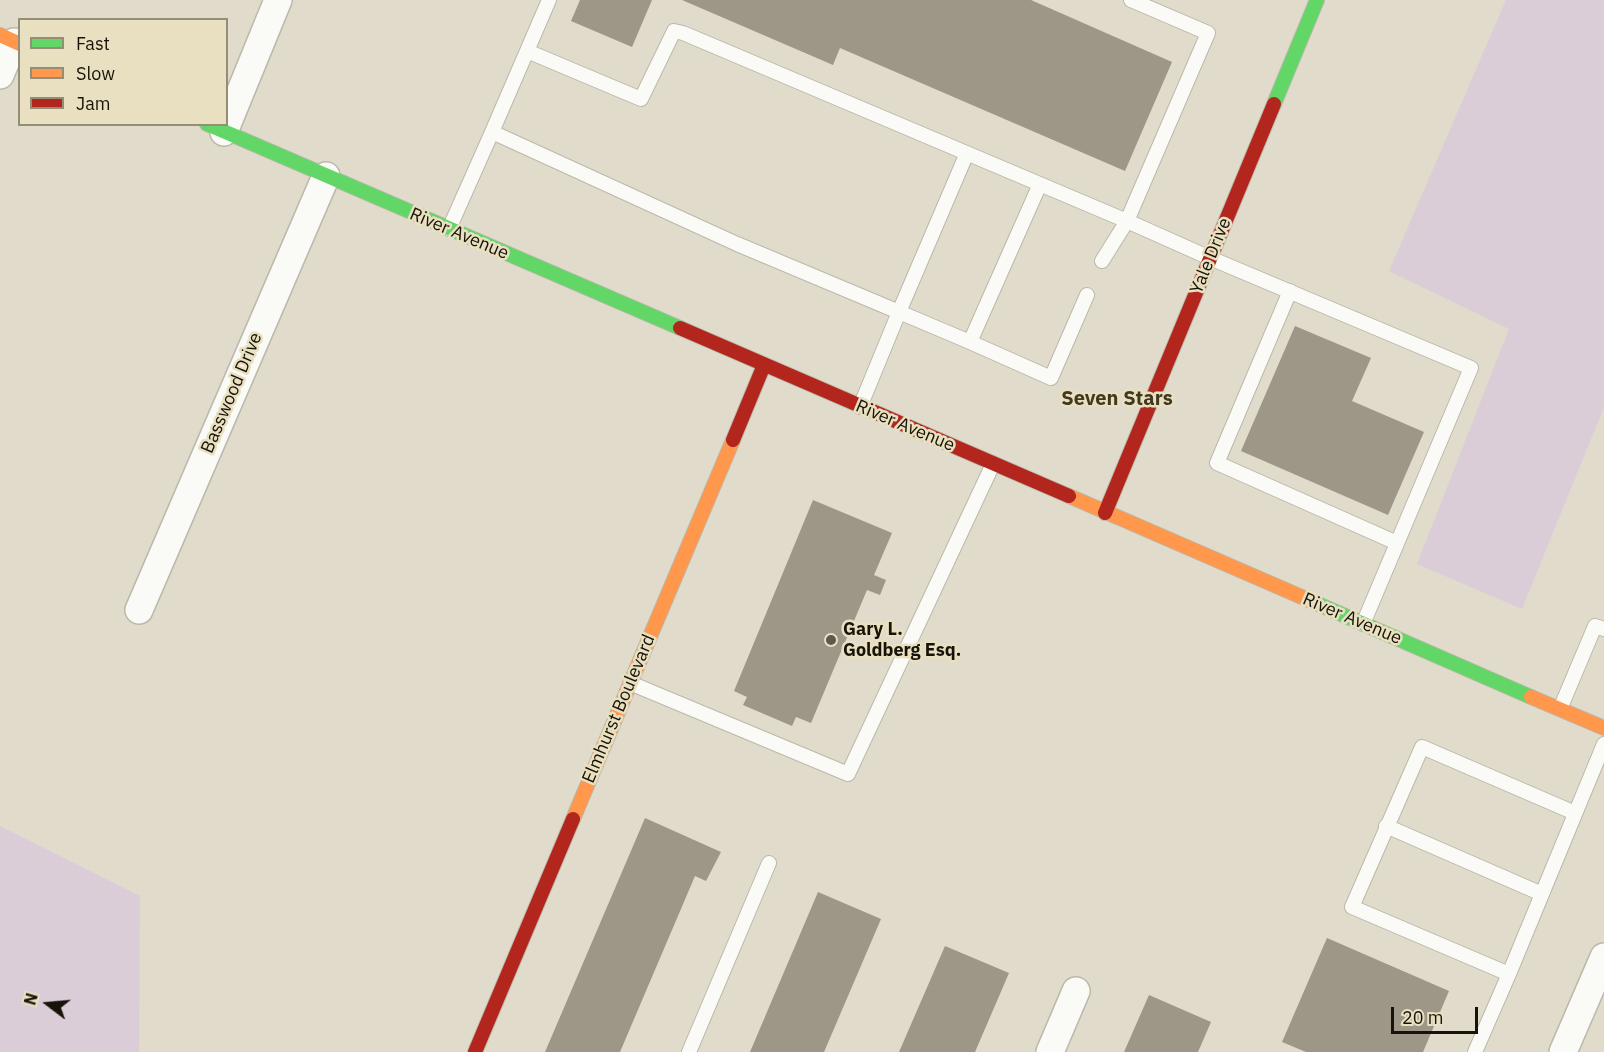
<!DOCTYPE html>
<html>
<head>
<meta charset="utf-8">
<style>
	body { margin:0 }
	#map { position:relative; width:1604px; height:1052px; overflow:hidden; background:#e0dbca; font-family:"IBM Plex Sans",sans-serif }
	canvas { display:block }
	.legend { position:absolute; left:18px; top:18px; width:210px; height:108px; box-sizing:border-box; background:#e9e0c1; border:2px solid #958e77; margin:0; padding:8px 10px; list-style:none; font-size:18px; color:#171308 }
	.legend li { display:flex; align-items:center; gap:12px; height:30px }
	.legend b { width:30px; border:2px solid #958e77 }
	.north { position:absolute; left:18px; top:974px; width:60px; height:60px; -webkit-text-stroke:4px #e9e0c1; paint-order:stroke; rotate:286deg; font-size:16px; font-weight:700; line-height:24px; text-align:center; color:#171308 }
	.north::after { content:''; display:block; margin:auto; width:21px; height:27px; background:#171308; clip-path:polygon(50% 0,100% 100%,50% 72%,0 100%) }
	.scale { position:absolute; left:1391px; top:1007px; width:87px; height:27px; box-sizing:border-box; border:3px solid #171308; border-top:0; padding-left:8px; font-size:18px; line-height:21px; white-space:nowrap; color:#171308; -webkit-text-stroke:4px #e9e0c1; paint-order:stroke }
</style>
</head>
<body>
<div id="map">
<canvas width="1604" height="1052"></canvas>
<ul class="legend">
<li><b style="height:8px;background:#63d668"></b>Fast</li>
<li><b style="height:8px;background:#ff974d"></b>Slow</li>
<li><b style="height:8px;background:#b3261e"></b>Jam</li>
</ul>
<div class="north">N</div>
<div class="scale">20 m</div>
</div>
<script>
const context = document.querySelector('canvas').getContext('2d');
context.lineJoin = 'round';
function fillPath(path, color) {
  context.fillStyle = color;
  context.fill(path, 'evenodd');
}
function toPath(rows) {
  const path = new Path2D();
  for (const r of rows) {
    path.moveTo(r[0], r[1]);
    for (let i = 2; i < r.length; i += 2) path.lineTo(r[i], r[i + 1]);
  }
  return path;
}
function stroke(path, color, width, dash) {
  context.strokeStyle = color;
  context.lineWidth = width;
  context.lineCap = dash ? 'butt' : 'round';
  context.setLineDash(dash || []);
  context.stroke(path);
}
function drawText(font, color, halo, rows, align = 'center') {
  context.font = font + ' "IBM Plex Sans",sans-serif';
  context.lineWidth = 5;
  context.setLineDash([]);
  context.textBaseline = 'middle';
  context.strokeStyle = halo;
  context.fillStyle = color;
  for (const [text, x, y, turn = 0] of rows) {
    context.save();
    context.translate(x, y);
    context.rotate((+turn || 0) * Math.PI / 180);
    context.textAlign = isNaN(turn) ? turn : align;
    if (halo) context.strokeText(text, 0, 0);
    context.fillText(text, 0, 0);
    context.restore();
  }
}
const green = toPath([
	[1506,0,1604,0,1604,407,1522,609,1417,564,1509,329,1389,271],
	[0,826,140,896,139,1052,0,1052]
]);
const building = toPath([
	[580,0,652,0,632,47,571,21],
	[682,0,1031,0,1172,62,1125,171,840,48,833,65],
	[1295,326,1371,358,1352,401,1424,432,1388,515,1241,451],
	[813,500,892,533,874,575,886,580,880,595,867,590,811,723,796,717,792,726,743,705,747,697,734,691],
	[645,818,721,852,706,881,695,876,620,1052,545,1052],
	[818,892,881,919,824,1052,750,1052],
	[1327,938,1449,991,1423,1052,1306,1052,1282,1042],
	[945,946,1009,973,975,1052,899,1052],
	[1149,995,1211,1022,1198,1052,1124,1052]
]);
const lane = toPath([
	[549,0,492,132,737,244,899,312,860,407],
	[1131,0,1208,33,1127,221,1210,258,1471,368,1363,624],
	[527,51,641,99,674,31,683,33,1127,221,1102,261],
	[967,153,899,312,970,342,1040,184],
	[449,229,492,132],
	[1290,291,1217,463,1397,543],
	[970,342,1051,378,1087,295],
	[630,683,848,774,993,464],
	[1560,709,1595,626,1604,629],
	[1386,826,1542,894],
	[1509,974,1352,907,1422,747,1575,813],
	[689,1052,769,863],
	[1475,1052,1509,974,1604,744]
]);
const street = toPath([
	[0,75,14,42],
	[224,132,278,0],
	[139,610,326,176],
	[1050,1052,1076,991],
	[1563,1052,1604,957]
]);
const fast = toPath([
	[1274,104,1317,0],
	[207,124,680,328],
	[1311,601,1531,697]
]);
const slow = toPath([
	[0,35,20,44],
	[1069,496,1311,601],
	[1531,697,1604,728],
	[573,819,733,440]
]);
const jam = toPath([
	[680,328,1069,496],
	[733,440,764,365],
	[1105,513,1274,104],
	[475,1052,573,819]
]);
const markers = [
	[831,640,6,"#5d594c"]
];
const streetNames = [
	["River Avenue",459,234,23],
	["Yale Drive",1211,256,-68],
	["Basswood Drive",232,393,-67],
	["River Avenue",905,426,23],
	["River Avenue",1352,619,23],
	["Elmhurst Boulevard",619,709,-67]
];
const poiNames = [
	["Gary L.",843,630],
	["Goldberg Esq.",843,651]
];
const neighbourhoodNames = [
	["Seven Stars",1117,399]
];
fillPath(green, '#dacdd8');
fillPath(building, '#9c9786');
stroke(lane, '#bcb8ab', 16);
stroke(street, '#bcb8ab', 30);
stroke(fast, '#bcb8ab', 16);
stroke(slow, '#bcb8ab', 16);
stroke(jam, '#bcb8ab', 16);
stroke(lane, '#fafaf7', 14);
stroke(street, '#fafaf7', 27);
stroke(fast, '#63d668', 14);
stroke(slow, '#ff974d', 14);
stroke(jam, '#b3261e', 14);
for (const [x, y, r, color] of markers) {
  const dot = new Path2D();
  dot.arc(x, y, r, 0, 2 * Math.PI);
  context.fillStyle = color;
  context.fill(dot);
  stroke(dot, '#e9e0c1', 2);
}
drawText('18px', '#171308', '#e9e0c1', streetNames);
drawText('bold 18px', '#171308', '#e9e0c1', poiNames, 'left');
drawText('bold 20px', '#41391f', '#e9e0c1', neighbourhoodNames);
</script>
</body>
</html>
